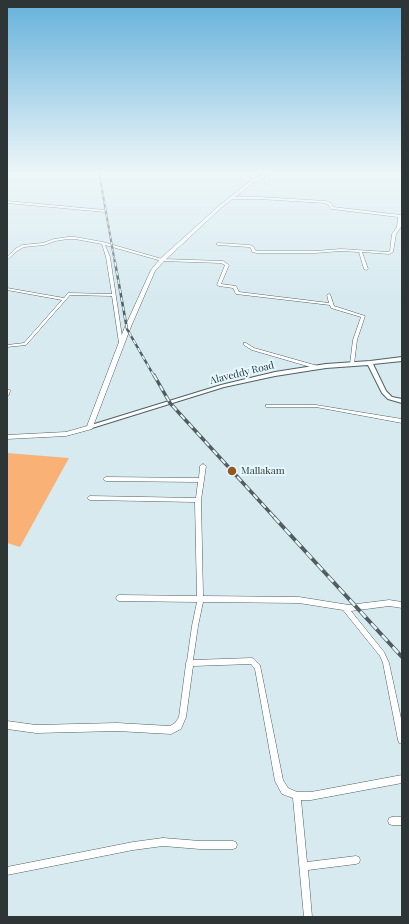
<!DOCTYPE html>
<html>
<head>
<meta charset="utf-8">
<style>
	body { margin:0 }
	#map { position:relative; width:409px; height:924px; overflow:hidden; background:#d7eaf0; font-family:"Playfair Display",serif }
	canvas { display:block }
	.frame { position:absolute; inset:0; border:8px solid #2e3537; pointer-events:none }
</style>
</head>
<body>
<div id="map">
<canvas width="409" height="924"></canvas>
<div class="frame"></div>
</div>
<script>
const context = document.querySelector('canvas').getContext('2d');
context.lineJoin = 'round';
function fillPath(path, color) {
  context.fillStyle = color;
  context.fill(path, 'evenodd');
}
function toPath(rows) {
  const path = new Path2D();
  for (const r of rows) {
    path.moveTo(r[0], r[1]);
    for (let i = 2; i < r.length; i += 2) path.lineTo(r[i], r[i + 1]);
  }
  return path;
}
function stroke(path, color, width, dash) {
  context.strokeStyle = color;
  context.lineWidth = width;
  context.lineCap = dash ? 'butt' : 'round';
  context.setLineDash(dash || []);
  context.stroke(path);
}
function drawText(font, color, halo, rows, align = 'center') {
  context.font = font + ' "Playfair Display",serif';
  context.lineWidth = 4;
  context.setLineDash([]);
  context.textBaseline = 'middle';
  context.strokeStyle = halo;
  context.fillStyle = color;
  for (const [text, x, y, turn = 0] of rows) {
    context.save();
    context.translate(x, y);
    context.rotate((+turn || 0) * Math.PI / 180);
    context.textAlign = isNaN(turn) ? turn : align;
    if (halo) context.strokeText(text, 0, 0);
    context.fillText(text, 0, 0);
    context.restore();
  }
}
const green = toPath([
	[7,453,69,458,20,547,7,543]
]);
const minor = toPath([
	[257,173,267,174,266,176,269,176,267,184,265,183,266,177,263,177,264,175,257,174,257,173],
	[231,197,259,197,326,201,331,203,333,207,401,215,401,220,402,220,402,222,401,222,401,227,396,234,393,252,389,254,362,252,368,269,366,270,364,269,359,252,341,251,315,253,257,253,252,252,251,248,249,247,218,245,216,244,218,243,250,245,254,247,255,250,257,251,315,251,341,249,388,252,390,251,392,234,397,227,398,217,332,209,331,209,329,205,325,203,259,199,230,199,230,197,231,197],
	[7,201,105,210,107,211,105,212,7,203,7,201],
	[68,237,75,237,103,242,162,259,223,261,229,265,221,284,236,286,239,292,329,303,327,295,329,294,330,294,334,306,365,316,357,340,354,364,352,365,350,364,353,340,361,317,331,308,330,305,236,294,233,288,219,286,217,285,225,265,221,263,162,261,105,245,110,257,123,343,122,344,121,344,119,343,112,296,70,295,26,345,7,347,7,345,24,343,62,300,7,290,7,288,64,298,68,293,69,293,112,294,106,257,102,244,75,239,68,239,55,241,44,245,24,247,17,251,7,260,7,257,15,249,22,245,43,243,54,239,68,237],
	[244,343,246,343,254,348,318,366,318,368,314,368,252,350,244,345,244,343],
	[7,390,10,390,10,391,9,395,7,396,7,390],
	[266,405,316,405,402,419,402,423,316,407,266,407,266,405],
	[203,464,206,466,201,500,203,596,299,597,349,605,389,600,402,602,402,608,389,606,351,611,384,652,389,663,402,723,402,744,399,743,398,740,383,663,380,656,343,610,299,603,203,602,198,626,193,660,252,658,254,659,260,665,283,780,288,788,297,792,311,792,402,775,402,783,311,800,301,800,307,862,356,856,359,857,360,860,359,863,356,864,308,870,312,917,304,917,293,798,282,794,275,781,255,669,251,664,193,666,186,717,181,729,171,734,117,731,36,733,7,729,7,721,36,725,117,723,170,726,175,723,179,717,186,664,186,663,187,661,192,626,197,602,119,601,117,600,116,598,117,596,119,595,197,596,195,502,90,500,88,499,87,498,88,497,90,496,196,498,198,482,106,481,104,480,103,479,104,478,106,477,199,478,200,466,203,464],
	[392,817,402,817,402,825,392,825,389,824,388,821,389,818,392,817],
	[163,838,200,841,233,841,236,842,237,845,236,848,233,849,200,849,163,846,133,850,7,875,7,867,133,842,163,838]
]);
const tertiary = toPath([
	[402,357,402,361,373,364,386,391,392,397,402,399,402,403,388,399,382,393,368,365,326,368,275,376,224,387,92,428,90,429,87,427,88,426,221,385,275,372,326,364,370,361,402,357]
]);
const secondary = toPath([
	[267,173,272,173,254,182,222,207,164,261,155,271,130,329,92,429,66,436,7,439,7,435,66,432,87,426,124,329,151,270,160,259,220,205,252,180,267,173]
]);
const railFar3 = toPath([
	[99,173,115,263]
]);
const railFar2 = toPath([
	[115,262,127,329,154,376]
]);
const railFar1 = toPath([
	[154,375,170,403,275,518]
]);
const rail = toPath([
	[274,517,402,657]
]);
const markers = [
	[232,471,5,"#95581c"]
];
const streetNames = [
	["Alaveddy Road",242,373,-14]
];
const poiNames = [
	["Mallakam",241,471]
];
fillPath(green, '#f9b176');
stroke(minor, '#4f6065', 1);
stroke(tertiary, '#4f6065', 2);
stroke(secondary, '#4f6065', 1);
fillPath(minor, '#fff');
fillPath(tertiary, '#fff');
fillPath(secondary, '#fff');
stroke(railFar3, '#535d60', 2);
stroke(railFar2, '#535d60', 2.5);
stroke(railFar1, '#535d60', 3.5);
stroke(rail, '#535d60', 4);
stroke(railFar3, '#e4f8fe', 1, [3.5]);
stroke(railFar2, '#e4f8fe', 1.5, [4.5]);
stroke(railFar1, '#e4f8fe', 2, [6]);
stroke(rail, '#e4f8fe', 2.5, [8]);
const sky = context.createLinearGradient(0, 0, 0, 302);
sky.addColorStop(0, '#65b1db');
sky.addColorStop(0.57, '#edf6f8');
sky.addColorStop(1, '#edf6f800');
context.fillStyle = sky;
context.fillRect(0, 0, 409, 302);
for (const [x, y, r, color] of markers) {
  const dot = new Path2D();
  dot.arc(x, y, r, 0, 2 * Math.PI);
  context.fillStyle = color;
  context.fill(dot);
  stroke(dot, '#e4f8fe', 1.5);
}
drawText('10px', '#2e3537', '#e4f8fe', streetNames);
drawText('10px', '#2e3537', '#e4f8fe', poiNames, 'left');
</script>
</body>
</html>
